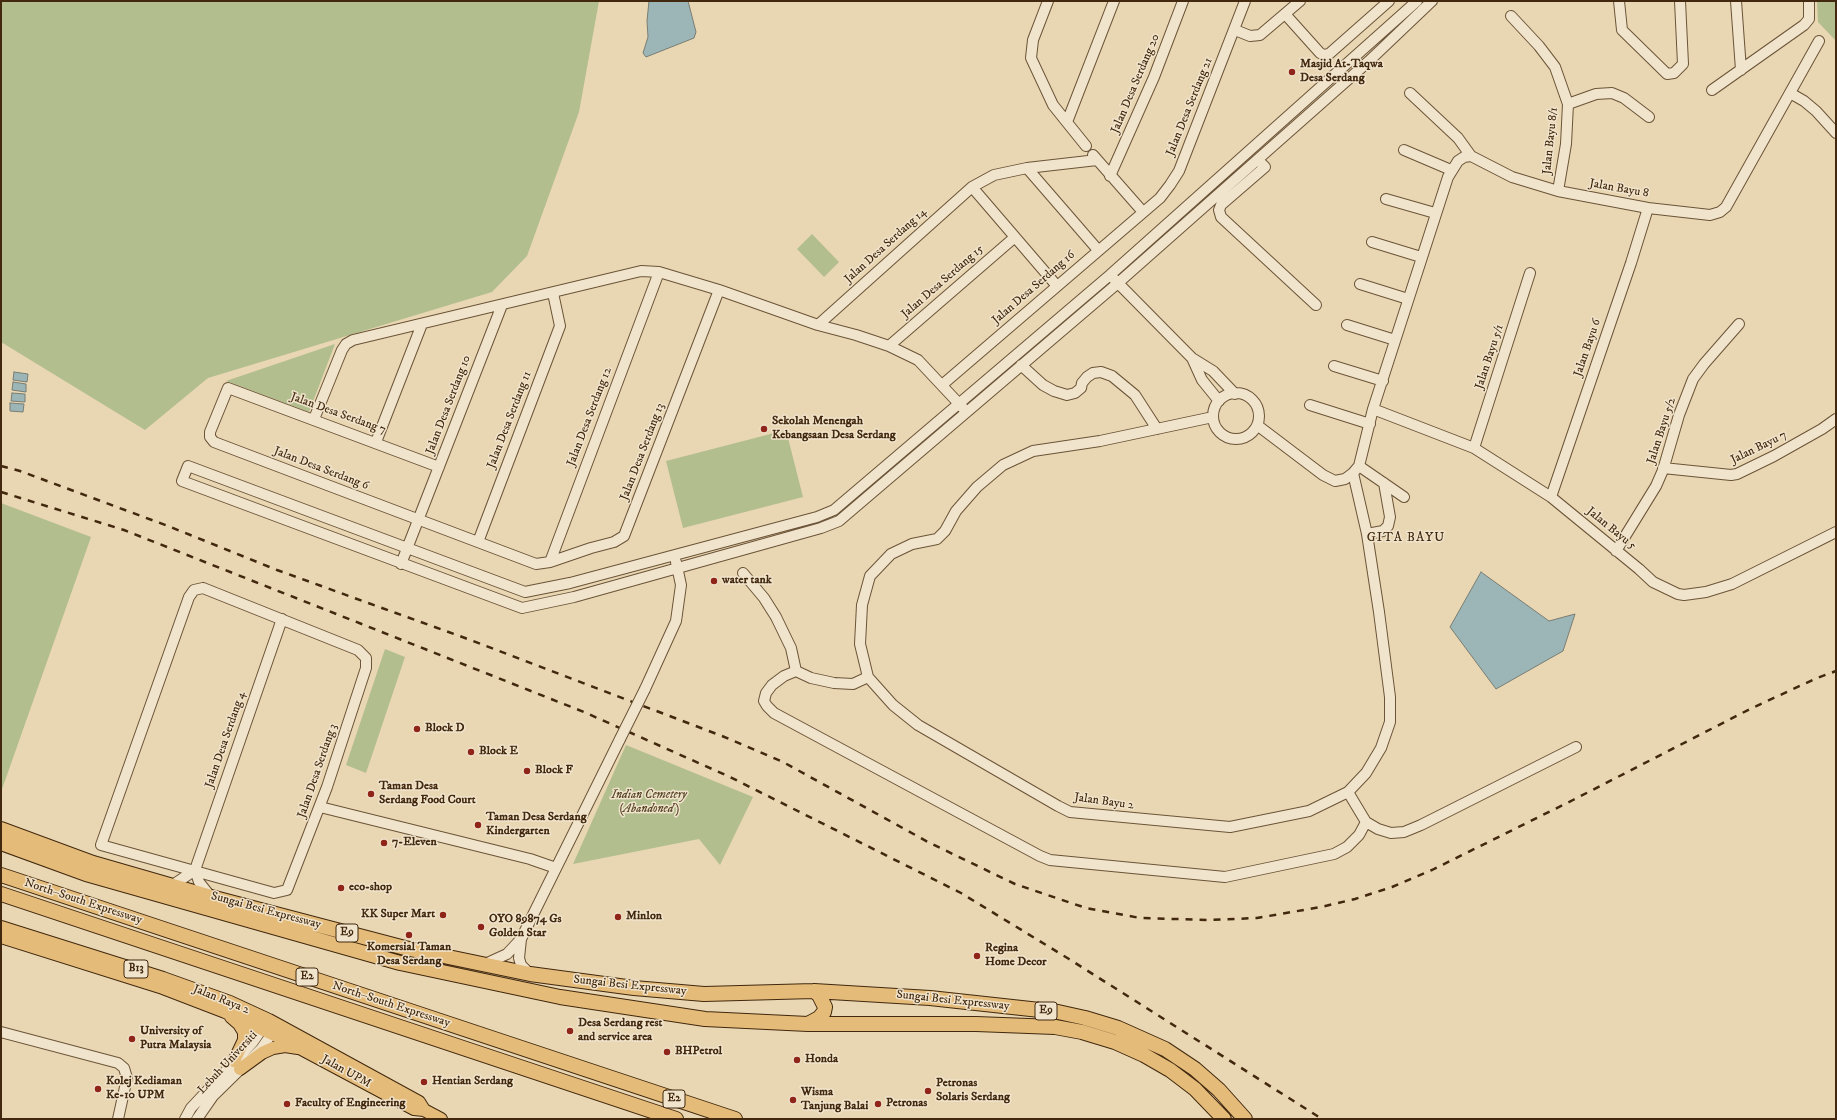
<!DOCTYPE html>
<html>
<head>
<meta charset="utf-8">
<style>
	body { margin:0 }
	#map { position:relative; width:1837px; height:1120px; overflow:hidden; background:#e9d6b2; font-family:"IM FELL DW Pica",serif }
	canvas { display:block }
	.frame { position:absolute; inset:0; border:2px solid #41280e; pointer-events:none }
</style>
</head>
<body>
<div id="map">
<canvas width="1837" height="1120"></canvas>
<div class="frame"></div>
</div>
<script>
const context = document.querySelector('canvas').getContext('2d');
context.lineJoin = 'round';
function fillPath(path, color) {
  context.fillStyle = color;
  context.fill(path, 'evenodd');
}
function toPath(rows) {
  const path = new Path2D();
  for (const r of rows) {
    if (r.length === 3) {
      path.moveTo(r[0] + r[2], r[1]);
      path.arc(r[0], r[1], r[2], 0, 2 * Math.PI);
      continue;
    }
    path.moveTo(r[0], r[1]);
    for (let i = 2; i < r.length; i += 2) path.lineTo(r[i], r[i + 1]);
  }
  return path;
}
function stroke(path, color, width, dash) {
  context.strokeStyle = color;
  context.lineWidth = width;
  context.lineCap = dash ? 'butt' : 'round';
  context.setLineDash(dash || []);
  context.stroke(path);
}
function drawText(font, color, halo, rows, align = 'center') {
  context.font = font + ' "IM FELL DW Pica",serif';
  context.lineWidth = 3;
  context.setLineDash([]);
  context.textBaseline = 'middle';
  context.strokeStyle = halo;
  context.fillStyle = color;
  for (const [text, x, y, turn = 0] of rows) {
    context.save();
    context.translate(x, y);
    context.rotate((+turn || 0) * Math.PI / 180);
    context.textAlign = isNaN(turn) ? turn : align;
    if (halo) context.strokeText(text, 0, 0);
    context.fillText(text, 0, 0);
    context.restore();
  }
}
const green = toPath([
	[3,1,599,1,579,112,527,256,492,292,208,378,145,430,1,342,1,2],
	[1817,1,1836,1,1836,41,1818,22],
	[812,234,839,262,824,277,797,249],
	[335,344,309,412,226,381],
	[786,430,803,497,683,528,666,461],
	[1,503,91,537,1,792],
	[385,649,405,657,366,773,346,765],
	[626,745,753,797,720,865,699,839,573,864]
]);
const water = toPath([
	[649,1,688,1,696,32,694,38,646,57,643,53,648,37,647,21,649,1],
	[14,372,28,374,27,382,13,380,14,372],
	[13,382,26,384,26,392,12,390,13,382],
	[12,393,25,394,25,402,11,401,12,393],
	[10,403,24,404,23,412,10,411,10,403],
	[1481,572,1549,621,1575,614,1563,651,1496,689,1450,627,1481,572]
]);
const minor = toPath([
	[1048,1,1033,40,1031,58,1053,105,1086,146],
	[1417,1,1110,275,834,510,817,517,570,583,525,592,188,466,182,481,522,608,574,597,821,528,839,521,1118,283,1369,61,1432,1],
	[1619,1,1622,30,1667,74,1674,73,1683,64,1680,1],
	[1736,1,1741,70],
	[1285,14,1320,53,1324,55,1329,54,1389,1],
	[1511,16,1539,46,1555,67,1568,104,1566,144,1558,191],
	[1235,30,1250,36,1260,35,1300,1],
	[1712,90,1804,25,1809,19,1809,1],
	[1410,93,1458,138,1471,156,1512,177,1558,191,1648,208,1710,215,1720,212,1726,207,1819,41],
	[1790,93,1804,101,1816,111,1836,133],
	[1568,104,1596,94,1612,93,1624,98,1649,117],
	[1067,122,1114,1],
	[1404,150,1451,170],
	[1093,155,1143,212],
	[1258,160,1265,167,1221,205,1219,210,1221,217,1316,305],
	[1027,168,1098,250],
	[1110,176,1154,77,1183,1],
	[972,187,1057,286],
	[1386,199,1435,213],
	[1372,242,1421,257],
	[1113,278,1192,358,1213,371,1235,394],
	[1360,284,1408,299],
	[818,325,972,187,994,175,1027,168,1097,160],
	[1347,325,1395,340],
	[889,346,1015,237],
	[1192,358,1202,380,1219,401],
	[1021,365,1043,385,1054,391,1067,395,1075,393,1081,388,1082,383,1087,377,1093,373,1101,372,1112,376,1135,395,1157,429],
	[1334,366,1383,381],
	[942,385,1160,198,1170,185,1179,171,1245,1],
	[1236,416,23],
	[1310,405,1370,424],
	[1373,409,1474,448,1551,497,1639,569,1653,582,1678,594,1684,595,1706,592,1732,584,1836,532],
	[1213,417,1100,441,1033,451,1003,465,977,487,956,511,945,531,937,539,912,544,891,554,870,576,862,605,860,644,868,677,893,705,918,725,1058,806,1070,812,1230,827,1309,811,1348,792,1366,773,1381,748,1390,722,1390,697,1379,612,1367,534,1353,473],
	[314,419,342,350,346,344,353,340,641,271,659,272,719,290,818,325,856,335,889,346,918,360,963,408],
	[1257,425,1323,475,1335,481,1345,479,1353,473,1359,466,1373,409,1448,177,1458,161,1464,157,1471,156],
	[376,442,422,324],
	[1474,448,1530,273],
	[1359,466,1404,497],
	[439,467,228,388,210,432,210,437,214,442,314,480,536,564,550,562,591,548,614,542,624,536,719,290],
	[1663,468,1731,475,1737,474,1774,456,1822,429,1836,419],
	[1551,497,1631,263,1648,208],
	[1367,534,1383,531,1388,526,1390,517,1384,483],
	[478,542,560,326,553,293],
	[1616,551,1656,486,1663,470,1679,415,1693,379,1704,364,1739,324],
	[550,562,659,272],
	[401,564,502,305],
	[743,573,764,598,776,617,791,648,796,671,811,678,834,683,853,684,868,677],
	[203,588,358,650,366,658,366,668,327,787,287,890,274,893,101,845,189,597,194,590,203,588],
	[796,671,784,676,772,685,766,693,764,701,767,706,774,713,1040,856,1050,860,1225,877,1334,854,1347,847,1359,835,1366,822,1348,792],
	[645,689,676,621,681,585,676,562],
	[320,807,530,859,556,868],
	[1366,822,1378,829,1391,833,1404,832,1421,825,1576,747],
	[195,870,282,619],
	[195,870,199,882,211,897],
	[173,885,195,870],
	[521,939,519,958,521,965,530,974],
	[483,965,507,954,521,939,620,739],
	[1,1032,118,1063,124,1068,127,1078,118,1119],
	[185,1119,191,1108,253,1042,266,1023],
	[197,1119,213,1096,261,1049,275,1029]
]);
const major = toPath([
	[1,927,163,978,230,1002,269,1020,419,1102,424,1110],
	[1,937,160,987,225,1012,279,1037,414,1109,424,1110,441,1119],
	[231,1017,239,1024,244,1032,244,1040,234,1061],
	[240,1069,262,1053,273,1048,285,1046,298,1048]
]);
const highway = toPath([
	[1,829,93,863,211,897,405,948,530,974,634,988,704,994,814,991,930,998,1058,1012,1085,1018,1118,1028,1165,1049,1195,1069,1219,1090,1245,1119],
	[1,843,86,874,400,963,560,997,705,1019,808,1024,976,1024,1055,1027,1082,1032,1115,1042,1144,1055,1170,1070,1195,1089,1224,1119],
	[1,875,735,1119],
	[1,894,676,1119],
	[808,1024,819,1018,824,1012,825,1007,819,995,814,991]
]);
const rail = toPath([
	[1,466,20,471,168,526,277,570,465,638,722,736,783,762,928,842,1015,884,1086,908,1140,918,1209,920,1257,918,1321,907,1355,899,1392,887,1432,870,1573,800,1750,709,1817,678,1836,671],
	[1,492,124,530,584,712,730,777,961,893,1069,959,1322,1119]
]);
const minorBridge = toPath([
	[620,739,645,689]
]);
const markers = [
	[1292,72,4,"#8f2418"],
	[764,429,4,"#8f2418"],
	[714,581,4,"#8f2418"],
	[417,729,4,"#8f2418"],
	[471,752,4,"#8f2418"],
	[527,771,4,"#8f2418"],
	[371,794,4,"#8f2418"],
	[478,825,4,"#8f2418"],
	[384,843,4,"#8f2418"],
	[341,888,4,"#8f2418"],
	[443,915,4,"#8f2418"],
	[618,917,4,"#8f2418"],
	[481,927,4,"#8f2418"],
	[409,935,4,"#8f2418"],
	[977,956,4,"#8f2418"],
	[570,1031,4,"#8f2418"],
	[132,1039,4,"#8f2418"],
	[667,1052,4,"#8f2418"],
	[797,1060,4,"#8f2418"],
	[424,1082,4,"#8f2418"],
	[98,1089,4,"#8f2418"],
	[928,1091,4,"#8f2418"],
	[793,1100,4,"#8f2418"],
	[287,1104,4,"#8f2418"],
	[878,1104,4,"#8f2418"]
];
const shields = [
	[347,933,22],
	[136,969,24],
	[307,977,22],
	[1046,1011,22],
	[674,1099,22]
];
const shieldNames = [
	["E9",347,933],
	["B13",136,969],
	["E2",307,977],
	["E9",1046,1011],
	["E2",674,1099]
];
const poiNames = [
	["Masjid At-Taqwa",1300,65],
	["Desa Serdang",1300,79],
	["Sekolah Menengah",772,422],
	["Kebangsaan Desa Serdang",772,436],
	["water tank",722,581],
	["Block D",425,729],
	["Block E",479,752],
	["Block F",535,771],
	["Taman Desa",379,787],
	["Serdang Food Court",379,801],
	["Taman Desa Serdang",486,818],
	["Kindergarten",486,832],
	["7-Eleven",392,843],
	["eco-shop",349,888],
	["KK Super Mart",435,915,"right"],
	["Minlon",626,917],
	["OYO 89874 Gs",489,920],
	["Golden Star",489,934],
	["Komersial Taman",409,948,"center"],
	["Desa Serdang",409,962,"center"],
	["Regina",985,949],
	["Home Decor",985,963],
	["Desa Serdang rest",578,1024],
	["and service area",578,1038],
	["University of",140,1032],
	["Putra Malaysia",140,1046],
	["BHPetrol",675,1052],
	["Honda",805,1060],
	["Kolej Kediaman",106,1082],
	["Ke-10 UPM",106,1096],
	["Hentian Serdang",432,1082],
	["Petronas",936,1084],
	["Solaris Serdang",936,1098],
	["Wisma",801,1093],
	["Tanjung Balai",801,1107],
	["Faculty of Engineering",295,1104],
	["Petronas",886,1104]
];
const streetNames = [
	["Jalan Desa Serdang 20",1136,84,-67],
	["Jalan Desa Serdang 21",1190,107,-68],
	["Jalan Bayu 8/1",1551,141,-84],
	["Jalan Bayu 8",1619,189,10],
	["Jalan Desa Serdang 14",886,246,-42],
	["Jalan Desa Serdang 15",943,282,-41],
	["Jalan Desa Serdang 16",1034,288,-41],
	["Jalan Bayu 6",1588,348,-71],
	["Jalan Bayu 5/1",1490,357,-72],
	["Jalan Desa Serdang 10",449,405,-69],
	["Jalan Desa Serdang 7",338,414,20],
	["Jalan Desa Serdang 12",590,417,-69],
	["Jalan Desa Serdang 11",510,420,-69],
	["Jalan Bayu 5/2",1662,431,-72],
	["Jalan Bayu 7",1759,448,-26],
	["Jalan Desa Serdang 13",643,452,-69],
	["Jalan Desa Serdang 6",321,469,21],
	["Jalan Bayu 5",1611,529,39],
	["Jalan Desa Serdang 4",226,740,-71],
	["Jalan Desa Serdang 3",318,771,-71],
	["Jalan Bayu 2",1104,802,8],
	["North–South Expressway",83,902,18],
	["Sungai Besi Expressway",266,911,15],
	["Sungai Besi Expressway",630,986,6],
	["Jalan Raya 2",221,1000,22],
	["Sungai Besi Expressway",953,1001,6],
	["North–South Expressway",391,1005,18],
	["Lebuh Universiti",228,1063,-47],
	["Jalan UPM",346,1072,29]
];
const parkNames = [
	["Indian Cemetery",649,796],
	["(Abandoned)",649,810]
];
const neighbourhoodNames = [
	["GITA BAYU",1406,538]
];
fillPath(green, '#b3be8f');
fillPath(water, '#9cb6b7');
stroke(water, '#787d73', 1);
stroke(minor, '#6b5437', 12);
stroke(major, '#41280e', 14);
stroke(highway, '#41280e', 16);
stroke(minor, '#f1e4cd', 10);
stroke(major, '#e4bb79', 12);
stroke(highway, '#e4bb79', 14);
stroke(rail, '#41280e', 2.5, [7, 7]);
stroke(minorBridge, '#6b5437', 12, []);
stroke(minorBridge, '#f1e4cd', 10);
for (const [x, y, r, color] of markers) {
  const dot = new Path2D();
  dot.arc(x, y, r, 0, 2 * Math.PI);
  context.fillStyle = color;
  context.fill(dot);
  stroke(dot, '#f1e4cd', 1.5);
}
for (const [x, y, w] of shields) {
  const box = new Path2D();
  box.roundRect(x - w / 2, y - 9, w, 18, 3);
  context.fillStyle = '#f1e4cd';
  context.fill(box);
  stroke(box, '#41280e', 1);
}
drawText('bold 11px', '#41280e', null, shieldNames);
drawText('bold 12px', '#41280e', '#f1e4cd', poiNames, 'left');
drawText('12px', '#41280e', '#f1e4cd', streetNames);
drawText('italic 12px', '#584628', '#f1e4cd', parkNames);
context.letterSpacing = '1px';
drawText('13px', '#41280e', '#f1e4cd', neighbourhoodNames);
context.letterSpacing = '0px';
</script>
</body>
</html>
